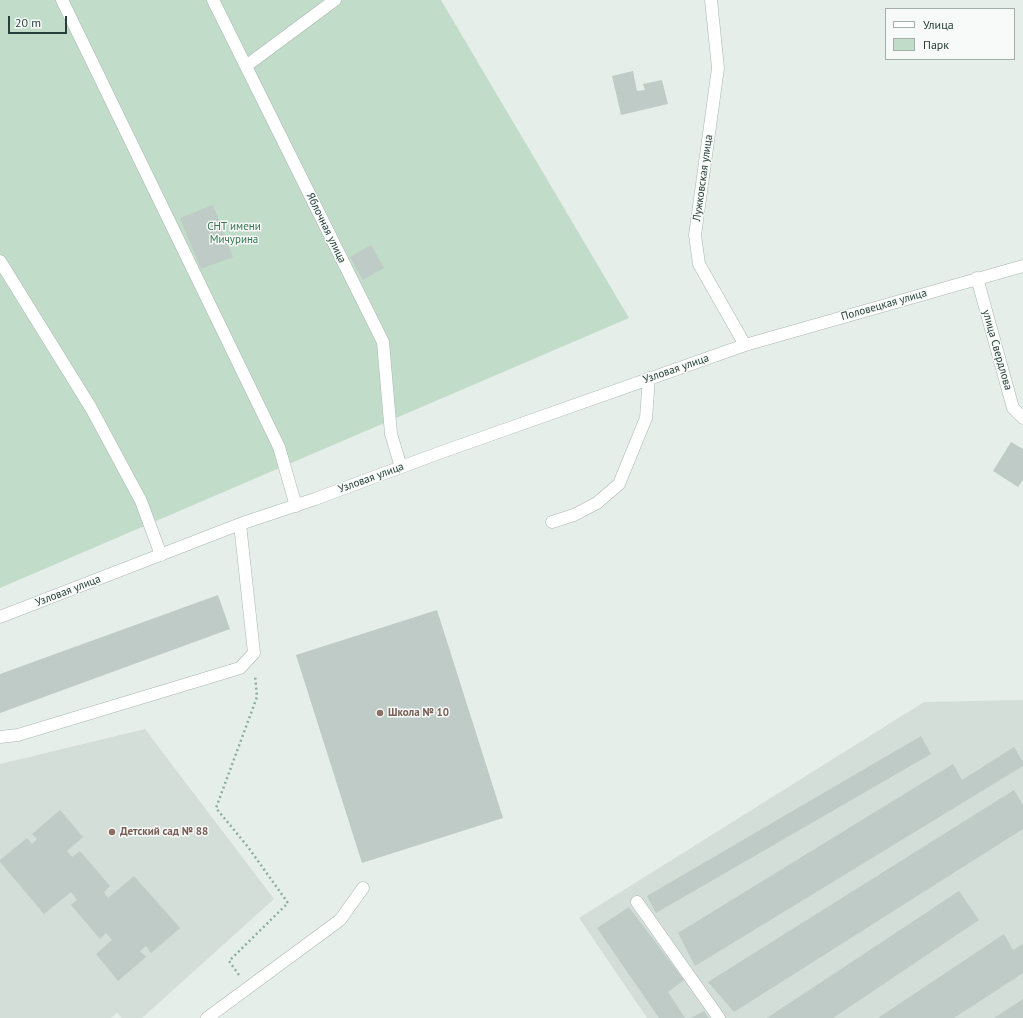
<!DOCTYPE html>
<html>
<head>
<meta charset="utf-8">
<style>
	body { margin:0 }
	#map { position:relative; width:1023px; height:1018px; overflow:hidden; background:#e6eeea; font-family:"PT Sans",sans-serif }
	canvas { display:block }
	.legend { position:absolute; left:885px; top:8px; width:130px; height:52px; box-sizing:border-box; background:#f7faf8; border:1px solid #a3afab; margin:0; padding:5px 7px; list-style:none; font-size:12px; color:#263f38 }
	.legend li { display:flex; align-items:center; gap:8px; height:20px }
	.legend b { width:20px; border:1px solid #a3afab }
	.scale { position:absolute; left:8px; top:16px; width:59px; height:18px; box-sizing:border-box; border:2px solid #263f38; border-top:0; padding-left:5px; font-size:12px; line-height:14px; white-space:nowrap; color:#263f38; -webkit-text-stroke:3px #f7faf8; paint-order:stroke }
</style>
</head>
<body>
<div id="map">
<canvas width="1023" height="1018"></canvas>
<ul class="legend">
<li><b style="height:5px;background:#fff"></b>Улица</li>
<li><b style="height:11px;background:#c1ddc9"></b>Парк</li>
</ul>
<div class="scale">20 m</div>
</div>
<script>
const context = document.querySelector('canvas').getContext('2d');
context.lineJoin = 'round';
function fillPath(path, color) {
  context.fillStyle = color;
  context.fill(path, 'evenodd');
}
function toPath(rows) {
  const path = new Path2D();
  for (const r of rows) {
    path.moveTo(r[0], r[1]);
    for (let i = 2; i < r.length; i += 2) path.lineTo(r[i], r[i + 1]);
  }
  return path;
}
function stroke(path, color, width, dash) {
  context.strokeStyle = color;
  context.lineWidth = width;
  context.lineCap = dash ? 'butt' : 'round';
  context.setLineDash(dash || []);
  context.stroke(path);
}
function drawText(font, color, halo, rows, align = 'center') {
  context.font = font + ' "PT Sans",sans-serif';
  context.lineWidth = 3;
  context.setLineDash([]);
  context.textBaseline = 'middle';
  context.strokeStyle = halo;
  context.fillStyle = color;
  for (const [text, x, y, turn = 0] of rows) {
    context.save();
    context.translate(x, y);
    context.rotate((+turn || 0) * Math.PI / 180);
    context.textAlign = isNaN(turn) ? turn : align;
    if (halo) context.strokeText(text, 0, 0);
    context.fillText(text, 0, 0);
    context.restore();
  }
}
const built = toPath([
	[1023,700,1023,1018,647,1018,579,918,924,702],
	[145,729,274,899,142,1018,122,1018,117,1013,111,1018,0,1018,0,764]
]);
const green = toPath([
	[0,0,441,0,629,318,0,588]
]);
const building = toPath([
	[633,71,637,91,645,90,643,84,662,80,668,104,621,115,612,76],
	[213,205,233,257,201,269,180,218],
	[371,245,384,268,363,280,350,257],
	[1011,442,1023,449,1023,480,1018,487,993,471],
	[218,595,230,629,0,713,0,674],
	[437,610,503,818,362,863,296,655],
	[921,736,931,754,656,913,647,896],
	[1014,747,1023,762,1023,766,695,966,678,933,953,764,962,780],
	[1014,790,1023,805,1023,829,734,1012,708,982],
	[60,810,83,837,67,851,72,857,80,851,110,886,104,892,108,898,134,876,180,928,151,953,146,946,140,951,146,957,118,981,96,954,112,940,106,933,100,939,71,905,77,900,71,892,44,914,0,862,0,860,27,838,32,844,37,839,32,834],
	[959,891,979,920,833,1018,767,1018],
	[629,907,684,980,668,992,685,1018,659,1018,597,928],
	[1004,934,1013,950,1023,944,1023,973,954,1018,878,1018],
	[1023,999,1023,1018,994,1018],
	[704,1011,709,1018,691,1018]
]);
const path = toPath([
	[239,975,229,961,288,903,248,847,216,808,257,697,255,675]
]);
const minor = toPath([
	[62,0,279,447,296,506],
	[213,0,383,342,391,434,401,467],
	[711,0,718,68,695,235,699,264,745,345],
	[246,66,335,0],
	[0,261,91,408,141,501,161,555],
	[977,278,1013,408,1023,418],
	[552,522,574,515,597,503,619,484,646,418,649,378],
	[0,617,240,524,315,499,439,453,745,345,1023,266],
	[0,737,18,735,240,668,254,653,240,524],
	[637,902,719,1018],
	[207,1018,340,920,363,888]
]);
const markers = [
	[380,713,4,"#8d6e63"],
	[112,832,4,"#8d6e63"]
];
const streetNames = [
	["Лужковская улица",703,178,-82],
	["Яблочная улица",326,228,64],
	["Половецкая улица",884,305,-16],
	["улица Свердлова",997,350,74],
	["Узловая улица",676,369,-19],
	["Узловая улица",371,478,-20],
	["Узловая улица",68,591,-21]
];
const parkNames = [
	["СНТ имени",234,227],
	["Мичурина",234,240]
];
const educationNames = [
	["Школа № 10",388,713],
	["Детский сад № 88",120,832]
];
fillPath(built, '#d4ded9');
fillPath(green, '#c1ddc9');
fillPath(building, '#becbc6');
stroke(minor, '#a9b6b1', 13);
stroke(path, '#89afa4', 2.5, [2, 3]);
stroke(minor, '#fff', 12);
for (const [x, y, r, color] of markers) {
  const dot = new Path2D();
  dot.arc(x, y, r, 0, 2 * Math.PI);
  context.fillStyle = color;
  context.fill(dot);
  stroke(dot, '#f7faf8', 1.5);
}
drawText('11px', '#263f38', '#f7faf8', streetNames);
drawText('11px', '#33734d', '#f7faf8', parkNames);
drawText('bold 11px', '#785e54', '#f7faf8', educationNames, 'left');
</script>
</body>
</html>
